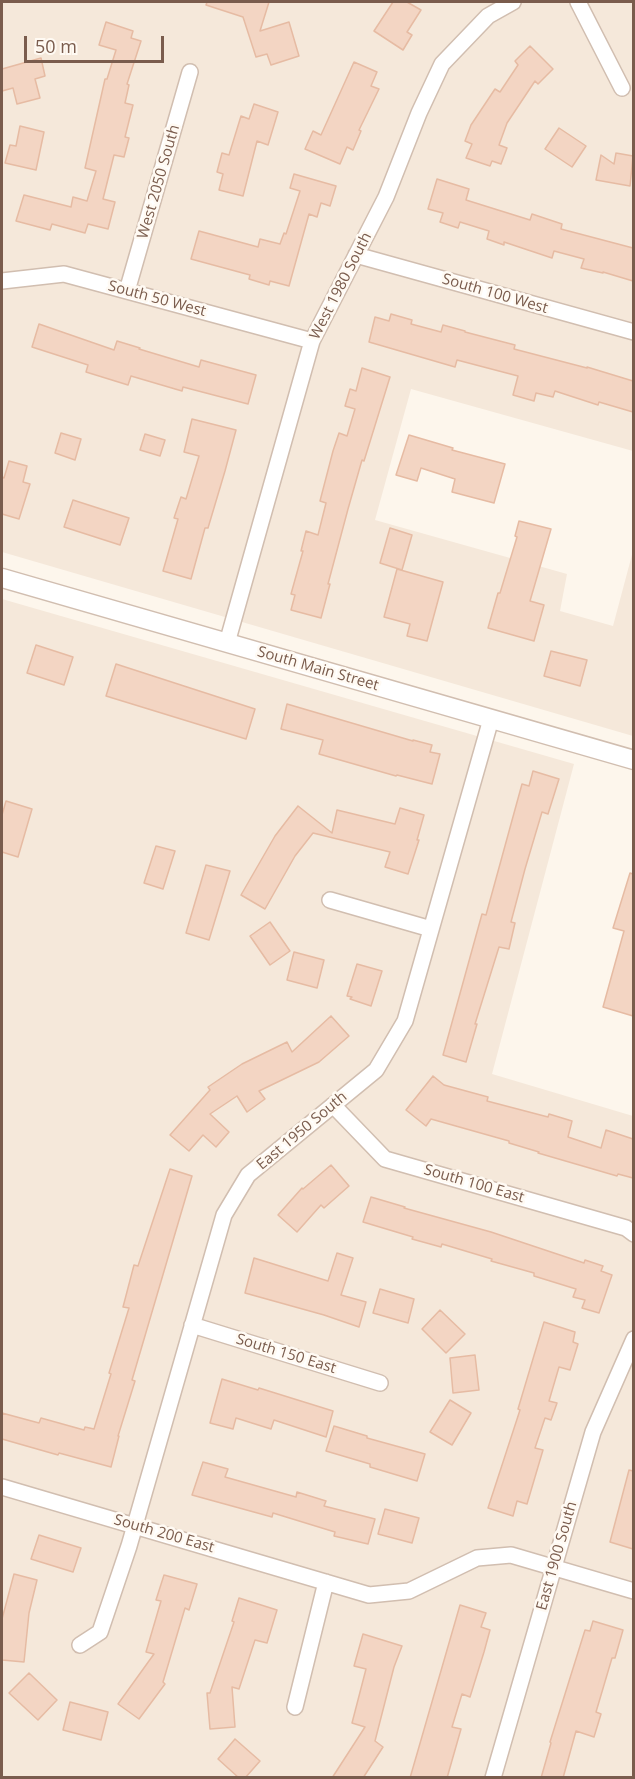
<!DOCTYPE html>
<html>
<head>
<meta charset="utf-8">
<style>
	body { margin:0 }
	#map { position:relative; width:635px; height:1779px; overflow:hidden; background:#fdf6ec; font-family:"Open Sans",sans-serif }
	canvas { display:block }
	.frame { position:absolute; inset:0; border:3px solid #7a5c4d; pointer-events:none }
	.scale { position:absolute; left:24px; top:36px; width:140px; height:27px; box-sizing:border-box; border:3px solid #7a5c4d; border-top:0; padding-left:8px; font-size:18px; line-height:21px; white-space:nowrap; color:#7a5c4d; -webkit-text-stroke:4px #fffaf3; paint-order:stroke }
</style>
</head>
<body>
<div id="map">
<canvas width="635" height="1779"></canvas>
<div class="frame"></div>
<div class="scale">50 m</div>
</div>
<script>
const context = document.querySelector('canvas').getContext('2d');
context.lineJoin = 'round';
function fillPath(path, color) {
  context.fillStyle = color;
  context.fill(path, 'evenodd');
}
function toPath(rows) {
  const path = new Path2D();
  for (const r of rows) {
    path.moveTo(r[0], r[1]);
    for (let i = 2; i < r.length; i += 2) path.lineTo(r[i], r[i + 1]);
  }
  return path;
}
function stroke(path, color, width, dash) {
  context.strokeStyle = color;
  context.lineWidth = width;
  context.lineCap = dash ? 'butt' : 'round';
  context.setLineDash(dash || []);
  context.stroke(path);
}
function drawText(font, color, halo, rows, align = 'center') {
  context.font = font + ' "Open Sans",sans-serif';
  context.lineWidth = 5;
  context.setLineDash([]);
  context.textBaseline = 'middle';
  context.strokeStyle = halo;
  context.fillStyle = color;
  for (const [text, x, y, turn = 0] of rows) {
    context.save();
    context.translate(x, y);
    context.rotate((+turn || 0) * Math.PI / 180);
    context.textAlign = isNaN(turn) ? turn : align;
    if (halo) context.strokeText(text, 0, 0);
    context.fillText(text, 0, 0);
    context.restore();
  }
}
const residential = toPath([
	[2,2,633,2,633,451,411,389,375,520,567,574,560,611,613,626,633,551,633,736,2,552],
	[2,599,574,764,492,1074,633,1116,633,1777,2,1777]
]);
const building = toPath([
	[207,2,269,2,260,31,289,22,299,56,271,65,267,54,256,57,243,17,206,5,207,2],
	[393,2,407,2,421,10,407,32,412,35,403,50,374,31,393,2],
	[106,22,133,31,131,38,141,41,127,84,129,85,125,103,133,105,125,137,129,138,124,157,114,155,103,199,115,202,108,229,88,224,85,233,52,224,50,230,16,221,24,195,71,207,73,197,87,201,96,171,85,168,105,79,107,79,116,50,99,45,106,22],
	[530,46,553,69,538,84,535,81,507,123,499,145,507,148,501,164,492,161,490,166,466,158,472,144,465,141,471,125,495,89,500,92,518,65,515,61,530,46],
	[41,58,45,76,35,79,40,98,17,104,13,88,2,91,2,69,41,58],
	[354,62,377,72,371,86,379,89,359,130,361,131,353,150,347,147,340,164,305,149,313,131,321,135,354,62],
	[254,104,278,112,268,145,257,141,243,196,219,190,223,174,217,172,222,153,229,155,241,116,249,119,254,104],
	[20,126,44,132,36,170,5,163,10,145,16,146,20,126],
	[559,128,586,146,572,167,545,149,559,128],
	[616,153,633,156,630,186,596,180,601,155,614,164,616,153],
	[294,174,336,186,330,206,321,203,317,217,309,214,289,286,270,281,269,285,249,279,250,275,191,259,199,231,258,247,260,239,280,244,284,233,286,234,300,191,290,188,294,174],
	[437,179,469,189,466,200,530,220,532,214,562,224,561,229,633,248,633,281,603,272,603,273,581,268,584,259,554,251,552,258,504,242,504,245,487,239,489,231,460,222,458,228,440,222,443,213,428,209,437,179],
	[391,314,412,320,411,324,441,332,443,325,465,331,465,332,515,345,514,349,587,368,587,367,633,381,633,412,599,402,598,405,555,391,553,397,536,393,534,401,513,395,518,376,457,360,455,367,369,342,375,317,389,321,391,314],
	[39,324,114,350,117,341,140,348,139,349,199,367,201,360,256,375,248,404,183,387,182,391,131,376,128,385,86,372,88,365,32,347,39,324],
	[362,368,390,377,364,461,362,460,348,509,328,584,330,584,321,618,291,610,295,595,291,594,303,551,301,551,306,531,318,535,326,503,320,501,333,451,339,433,347,436,355,409,345,406,350,389,356,391,362,368],
	[192,419,236,430,225,471,208,528,205,528,191,579,163,571,178,519,174,518,181,497,186,499,199,456,184,452,192,419],
	[61,433,81,439,75,460,55,453,61,433],
	[145,434,165,440,160,456,140,450,145,434],
	[409,435,453,448,452,450,505,464,494,503,452,492,455,479,421,468,417,481,396,475,409,435],
	[9,461,27,466,23,482,30,484,19,519,2,514,2,477,4,478,9,461],
	[73,500,129,518,120,545,64,527,73,500],
	[519,521,551,529,530,601,544,605,534,641,488,628,498,593,500,593,517,537,515,536,519,521],
	[390,528,412,535,402,570,380,563,390,528],
	[397,569,443,582,427,641,407,636,410,624,384,617,397,569],
	[36,645,73,657,64,685,27,673,36,645],
	[551,651,587,660,580,686,544,676,551,651],
	[116,664,255,709,246,739,106,696,116,664],
	[287,704,413,741,413,740,432,745,430,752,440,754,432,784,397,775,396,776,319,754,323,740,281,729,287,704],
	[533,771,559,779,548,814,542,812,525,869,511,922,515,923,509,949,499,947,475,1024,477,1024,466,1062,443,1055,482,914,486,915,522,784,529,786,533,771],
	[6,801,32,809,18,857,2,852,2,815,6,801],
	[298,806,332,833,337,810,395,824,400,808,424,815,417,840,419,840,408,874,385,867,390,852,313,833,295,856,265,909,241,895,275,836,298,806],
	[156,846,175,851,163,889,144,883,156,846],
	[206,865,230,871,209,940,186,933,206,865],
	[630,873,633,874,633,1016,603,1007,624,931,613,928,630,873],
	[270,922,290,951,270,965,250,936,270,922],
	[294,952,324,960,317,988,287,980,294,952],
	[357,964,382,971,371,1006,350,999,352,997,347,996,357,964],
	[331,1016,349,1036,319,1062,259,1091,265,1099,247,1112,237,1096,210,1114,229,1132,216,1147,203,1135,189,1151,170,1135,210,1090,208,1087,242,1064,287,1042,292,1052,331,1016],
	[433,1076,444,1085,488,1097,487,1101,548,1117,549,1114,572,1121,568,1137,601,1148,606,1130,633,1139,633,1178,618,1174,617,1176,538,1153,539,1152,509,1143,509,1141,431,1119,426,1126,406,1110,433,1076],
	[331,1165,349,1186,324,1208,321,1205,297,1232,278,1215,302,1188,303,1189,331,1165],
	[170,1169,192,1176,132,1380,135,1381,118,1436,119,1436,111,1467,59,1453,58,1455,2,1439,2,1413,39,1423,41,1418,84,1430,85,1427,94,1429,111,1374,109,1373,129,1308,123,1307,134,1265,138,1266,170,1169],
	[371,1197,405,1207,404,1208,491,1232,584,1263,585,1260,603,1266,601,1271,612,1275,599,1313,582,1308,585,1300,573,1297,576,1289,534,1276,534,1273,491,1261,492,1259,442,1244,441,1247,412,1239,413,1237,363,1222,371,1197],
	[337,1253,353,1258,341,1295,366,1302,359,1327,324,1315,245,1293,254,1258,328,1281,337,1253],
	[380,1289,414,1299,408,1323,373,1313,380,1289],
	[440,1310,465,1334,446,1353,422,1329,440,1310],
	[544,1322,575,1332,573,1342,578,1344,570,1370,559,1367,549,1401,557,1403,551,1420,545,1418,535,1448,543,1450,527,1504,517,1501,513,1516,488,1508,520,1410,518,1409,544,1322],
	[475,1355,479,1390,453,1393,450,1358,475,1355],
	[222,1379,258,1390,259,1388,333,1411,326,1437,274,1420,271,1429,236,1418,233,1429,210,1423,222,1379],
	[450,1400,471,1413,452,1445,430,1432,450,1400],
	[334,1426,367,1436,367,1438,425,1454,417,1481,370,1467,370,1464,326,1451,334,1426],
	[203,1462,228,1469,225,1477,296,1497,297,1492,326,1501,324,1506,375,1519,368,1544,334,1536,335,1532,273,1513,272,1517,192,1495,203,1462],
	[629,1470,633,1471,633,1549,610,1542,629,1470],
	[385,1509,419,1518,412,1543,378,1534,385,1509],
	[39,1535,81,1548,73,1572,31,1559,39,1535],
	[14,1574,37,1580,29,1613,24,1662,2,1660,2,1619,14,1574],
	[164,1575,197,1584,189,1610,185,1608,163,1682,165,1684,139,1719,118,1704,154,1654,146,1652,161,1601,156,1600,164,1575],
	[239,1598,277,1610,267,1643,255,1640,239,1689,232,1687,235,1727,210,1729,207,1693,210,1693,234,1622,232,1621,239,1598],
	[460,1605,486,1613,481,1627,490,1630,484,1652,470,1697,462,1694,452,1727,461,1729,447,1778,410,1778,460,1605],
	[593,1621,623,1630,615,1658,612,1658,596,1712,601,1714,594,1737,576,1731,563,1778,541,1778,551,1743,550,1742,585,1630,590,1631,593,1621],
	[363,1634,402,1646,394,1667,375,1741,383,1747,363,1778,332,1778,365,1727,352,1723,366,1669,354,1666,363,1634],
	[29,1673,57,1700,38,1720,9,1693,29,1673],
	[70,1702,108,1712,101,1740,63,1730,70,1702],
	[235,1739,260,1761,245,1778,239,1778,218,1759,235,1739]
]);
const minor = toPath([
	[578,2,622,88],
	[356,255,634,332],
	[2,281,64,274,312,341],
	[127,291,190,72],
	[227,643,312,341,386,197,419,113,442,64,488,16,513,2],
	[330,900,431,929],
	[333,1105,385,1159,626,1228,634,1234],
	[192,1325,380,1383],
	[2,1487,369,1595,409,1591,477,1558,511,1555,634,1591],
	[80,1645,100,1632,129,1546,224,1215,248,1175,376,1070,405,1021,491,719],
	[295,1707,326,1582],
	[493,1778,593,1432,634,1339]
]);
const tertiary = toPath([
	[2,578,634,760]
]);
const streetNames = [
	["West 2050 South",159,182,-74],
	["West 1980 South",341,286,-63],
	["South 100 West",495,294,16],
	["South 50 West",157,299,15],
	["South Main Street",318,669,16],
	["East 1950 South",302,1131,-40],
	["South 100 East",474,1184,16],
	["South 150 East",286,1354,17],
	["South 200 East",164,1534,16],
	["East 1900 South",557,1556,-74]
];
fillPath(residential, '#f5e8da');
fillPath(building, '#f3d5c3');
stroke(building, '#e6bba3', 1.5);
stroke(minor, '#d1beb0', 18);
stroke(tertiary, '#d1beb0', 21);
stroke(minor, '#fff', 15);
stroke(tertiary, '#fff', 18);
drawText('15px', '#7a5c4d', '#fffaf3', streetNames);
</script>
</body>
</html>
